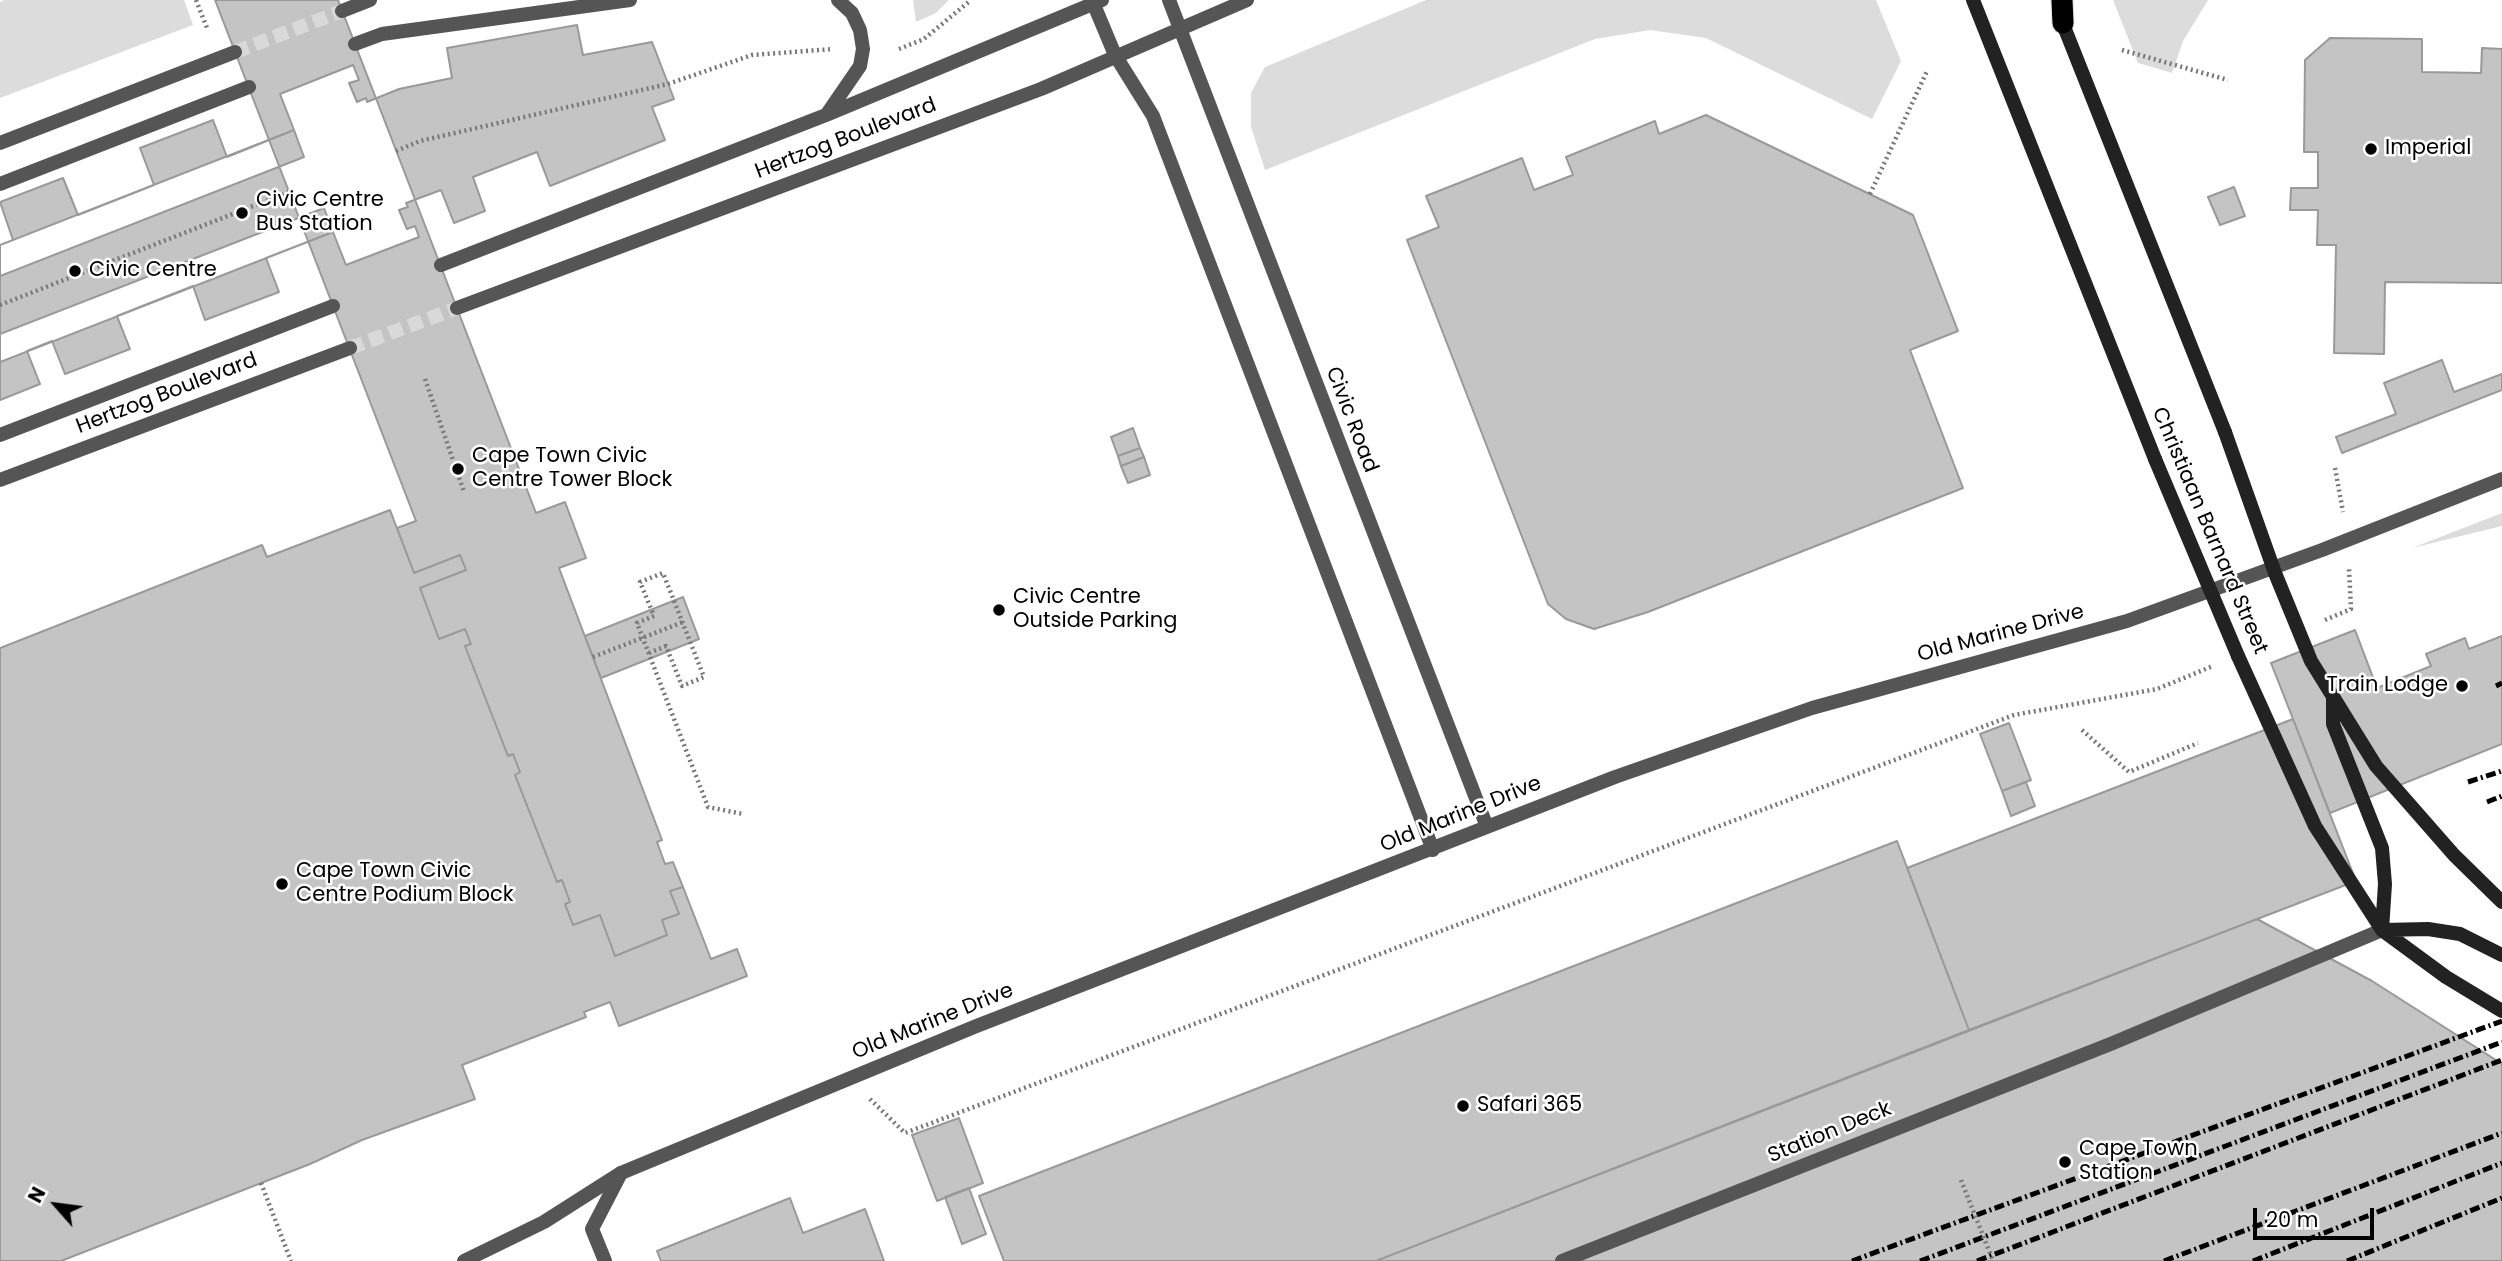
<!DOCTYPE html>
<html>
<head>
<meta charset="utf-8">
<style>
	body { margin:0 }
	#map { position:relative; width:2502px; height:1261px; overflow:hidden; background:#fff; font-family:Poppins,sans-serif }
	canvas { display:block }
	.north { position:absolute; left:21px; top:1170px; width:70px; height:70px; -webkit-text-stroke:5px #fff; paint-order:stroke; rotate:298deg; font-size:19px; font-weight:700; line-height:28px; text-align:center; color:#000 }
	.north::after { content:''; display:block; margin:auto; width:24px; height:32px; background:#000; clip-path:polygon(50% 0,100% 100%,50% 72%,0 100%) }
	.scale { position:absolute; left:2253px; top:1208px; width:121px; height:32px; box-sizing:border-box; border:4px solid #000; border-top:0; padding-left:9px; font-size:21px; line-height:24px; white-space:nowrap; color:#000; -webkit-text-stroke:5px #fff; paint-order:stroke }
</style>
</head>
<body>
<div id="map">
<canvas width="2502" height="1261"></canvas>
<div class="north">N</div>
<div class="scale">20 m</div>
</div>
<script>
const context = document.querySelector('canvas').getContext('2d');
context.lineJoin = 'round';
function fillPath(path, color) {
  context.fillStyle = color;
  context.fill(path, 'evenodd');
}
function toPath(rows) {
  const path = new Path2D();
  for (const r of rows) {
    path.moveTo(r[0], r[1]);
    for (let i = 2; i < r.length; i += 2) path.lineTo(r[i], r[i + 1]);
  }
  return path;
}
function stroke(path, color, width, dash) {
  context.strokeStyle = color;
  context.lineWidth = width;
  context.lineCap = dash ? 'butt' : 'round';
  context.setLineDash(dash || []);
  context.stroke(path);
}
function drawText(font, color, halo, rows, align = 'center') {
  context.font = font + ' Poppins,sans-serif';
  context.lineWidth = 5;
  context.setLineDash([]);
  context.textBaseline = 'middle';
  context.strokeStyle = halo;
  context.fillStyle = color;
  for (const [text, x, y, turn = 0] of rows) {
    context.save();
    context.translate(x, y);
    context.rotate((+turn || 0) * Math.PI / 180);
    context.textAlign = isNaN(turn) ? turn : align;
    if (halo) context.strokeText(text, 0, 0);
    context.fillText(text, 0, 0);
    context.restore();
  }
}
const green = toPath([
	[4,0,184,0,193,25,0,98,0,2],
	[913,0,949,0,936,13,916,22],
	[1426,0,1876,0,1901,61,1872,119,1706,38,1650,30,1595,39,1265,170,1251,127,1251,93,1265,67],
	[2113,0,2208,0,2183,41,2172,73,2138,63],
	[2502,513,2502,526,2412,548]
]);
const building = toPath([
	[215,0,338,0,536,513,565,502,586,558,559,568,662,840,657,842,665,864,673,862,683,887,670,891,679,914,662,920,667,935,615,956,600,915,573,925,565,904,570,902,562,880,557,882,515,775,520,772,513,754,508,756,465,646,471,644,465,629,439,639,420,588,466,570,460,555,414,573,397,528,416,521,215,0],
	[577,25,583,55,652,42,674,99,652,107,665,140,550,186,537,152,473,177,485,211,454,223,441,190,406,203,408,207,399,210,407,229,415,226,419,237,346,265,333,232,266,258,279,292,205,320,193,286,117,316,130,349,65,374,52,341,27,351,40,384,0,400,0,245,13,240,0,202,63,178,78,215,154,185,140,148,213,120,227,157,294,130,280,94,353,65,359,80,349,83,357,102,366,98,367,102,399,89,452,78,447,48,577,25],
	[2330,38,2422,39,2422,72,2481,73,2482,48,2502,49,2502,283,2385,282,2384,354,2334,353,2336,245,2317,245,2318,210,2290,210,2291,188,2318,188,2318,152,2304,152,2305,60,2330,38],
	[1706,115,1913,215,1958,331,1910,350,1963,488,1648,612,1594,629,1566,619,1548,604,1407,240,1439,227,1426,196,1522,158,1534,190,1573,175,1566,157,1655,121,1659,134,1706,115],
	[294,130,304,157,0,276,0,245,294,130],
	[2234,187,2245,216,2220,225,2208,197,2234,187],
	[324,208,333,232,0,362,0,334,324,208],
	[2442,360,2454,392,2502,374,2502,390,2342,453,2336,437,2396,414,2384,383,2442,360],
	[1133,428,1140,448,1118,456,1111,437,1133,428],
	[1140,448,1144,457,1121,466,1118,456,1140,448],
	[1144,457,1150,475,1128,483,1121,466,1144,457],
	[390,510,414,573,460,555,466,570,420,588,439,639,465,629,471,644,465,646,508,756,513,754,520,772,515,775,557,882,562,880,570,902,565,904,573,925,600,915,615,956,667,935,662,920,679,914,670,891,683,887,711,959,737,949,747,976,619,1026,610,1002,584,1012,586,1017,462,1065,475,1099,362,1140,310,1164,61,1261,0,1261,0,648,262,545,267,557,390,510],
	[683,597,699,639,601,678,585,636,683,597],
	[2355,630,2377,688,2431,666,2426,654,2465,638,2469,649,2502,636,2502,744,2330,813,2271,663,2355,630],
	[2293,719,2356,881,1969,1030,1907,868,2293,719],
	[2009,723,2031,780,2002,791,1980,734,2009,723],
	[2026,782,2035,806,2011,816,2002,791,2026,782],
	[1897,841,1969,1030,1376,1261,1004,1261,979,1196,1897,841],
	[2257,919,2372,981,2502,1064,2502,1261,1376,1261,2257,919],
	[959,1118,983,1183,937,1201,912,1135,959,1118],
	[969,1188,986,1234,962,1244,945,1197,969,1188],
	[790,1198,803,1233,865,1209,884,1261,661,1261,657,1251,790,1198]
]);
const tertiaryTunnel = toPath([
	[235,52,342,11],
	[350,348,457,308]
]);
const path = toPath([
	[196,0,207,28],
	[899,49,924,39,971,0],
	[2122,50,2228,80],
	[396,151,420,141,668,84,752,55,833,49],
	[1870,194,1927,71],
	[0,305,289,192],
	[425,379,464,492],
	[2335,468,2343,512],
	[2325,620,2351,609,2349,569],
	[649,653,666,646,682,686,704,677,663,573,640,582,654,616,637,623,708,807,743,814],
	[2082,730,2129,772,2198,743],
	[870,1099,905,1133,2014,715,2157,689,2213,666],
	[261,1183,291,1261]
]);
const service = toPath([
	[355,44,382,34,630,0],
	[827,114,860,66,863,49,860,30,852,13,838,0],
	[0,184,249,87],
	[441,265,826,115,1102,0],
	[0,435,333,306],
	[605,1261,592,1229,621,1173],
	[1562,1261,2113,1043,2382,930]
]);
const minor = toPath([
	[1092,0,1115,55,1153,116,1433,850],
	[1169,0,1487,827],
	[464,1261,544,1222,621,1173,974,1027,1615,777,1812,708,2127,621,2322,550,2502,479]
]);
const tertiary = toPath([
	[342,11,370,0],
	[0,143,235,52],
	[457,308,1041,89,1247,0],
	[0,480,350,348]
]);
const secondary = toPath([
	[1973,0,2155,459],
	[2059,14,2225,432],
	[2238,656,2315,826,2382,930,2446,977,2502,1011],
	[2333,696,2333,724,2382,848,2385,884,2382,930],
	[2382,930,2428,929,2460,934,2502,955]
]);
const motorway = toPath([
	[2062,0,2063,23]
]);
const rail = toPath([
	[2496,686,2502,683],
	[2468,782,2502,771],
	[2487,802,2502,796],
	[1852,1261,2502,1021],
	[1920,1261,2502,1042],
	[1977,1261,2502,1060],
	[2164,1261,2502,1133],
	[2253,1261,2502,1163],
	[2347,1261,2502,1198]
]);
const pathBridge = toPath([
	[593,657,683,622],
	[1961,1180,1993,1261]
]);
const secondaryBridge = toPath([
	[2225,432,2275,573,2311,661,2376,766,2454,855,2502,902],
	[2155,459,2238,656]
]);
const markers = [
	[2371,149,7,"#000"],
	[242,213,7,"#000"],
	[75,271,7,"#000"],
	[458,469,7,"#000"],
	[999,610,7,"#000"],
	[2462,686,7,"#000"],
	[282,884,7,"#000"],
	[1463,1106,7,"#000"],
	[2065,1162,7,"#000"]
];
const streetNames = [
	["Hertzog Boulevard",846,139,-21],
	["Hertzog Boulevard",167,394,-21],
	["Civic Road",1351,420,69],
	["Christiaan Barnard Street",2209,531,67],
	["Old Marine Drive",2001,634,-15],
	["Old Marine Drive",1461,815,-22],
	["Old Marine Drive",933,1022,-22],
	["Station Deck",1830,1133,-22]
];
const poiNames = [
	["Imperial",2385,149],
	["Civic Centre",256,201],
	["Bus Station",256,225],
	["Civic Centre",89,271],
	["Cape Town Civic",472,457],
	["Centre Tower Block",472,481],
	["Civic Centre",1013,598],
	["Outside Parking",1013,622],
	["Train Lodge",2448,686,"right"],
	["Cape Town Civic",296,872],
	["Centre Podium Block",296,896],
	["Safari 365",1477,1106],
	["Cape Town",2079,1150],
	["Station",2079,1174]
];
fillPath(green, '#dcdcdc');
fillPath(building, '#c4c4c4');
stroke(building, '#999', 2);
stroke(tertiaryTunnel, '#d9d9d9', 14, [14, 7]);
stroke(motorway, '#dbdbdb', 23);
stroke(path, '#777', 4.5, [2, 3.5]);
stroke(service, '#555', 14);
stroke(minor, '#555', 14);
stroke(tertiary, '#555', 14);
stroke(secondary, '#222', 14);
stroke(motorway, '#000', 21);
stroke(rail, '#000', 5, [10, 3.5, 2, 3.5]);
stroke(pathBridge, '#777', 4.5, [2, 3.5]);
stroke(secondaryBridge, '#222', 14);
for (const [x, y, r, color] of markers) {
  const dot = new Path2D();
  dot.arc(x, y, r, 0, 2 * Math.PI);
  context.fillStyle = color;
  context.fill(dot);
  stroke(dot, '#fff', 2.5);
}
drawText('21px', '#000', '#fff', streetNames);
drawText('21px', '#000', '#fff', poiNames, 'left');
</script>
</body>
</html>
